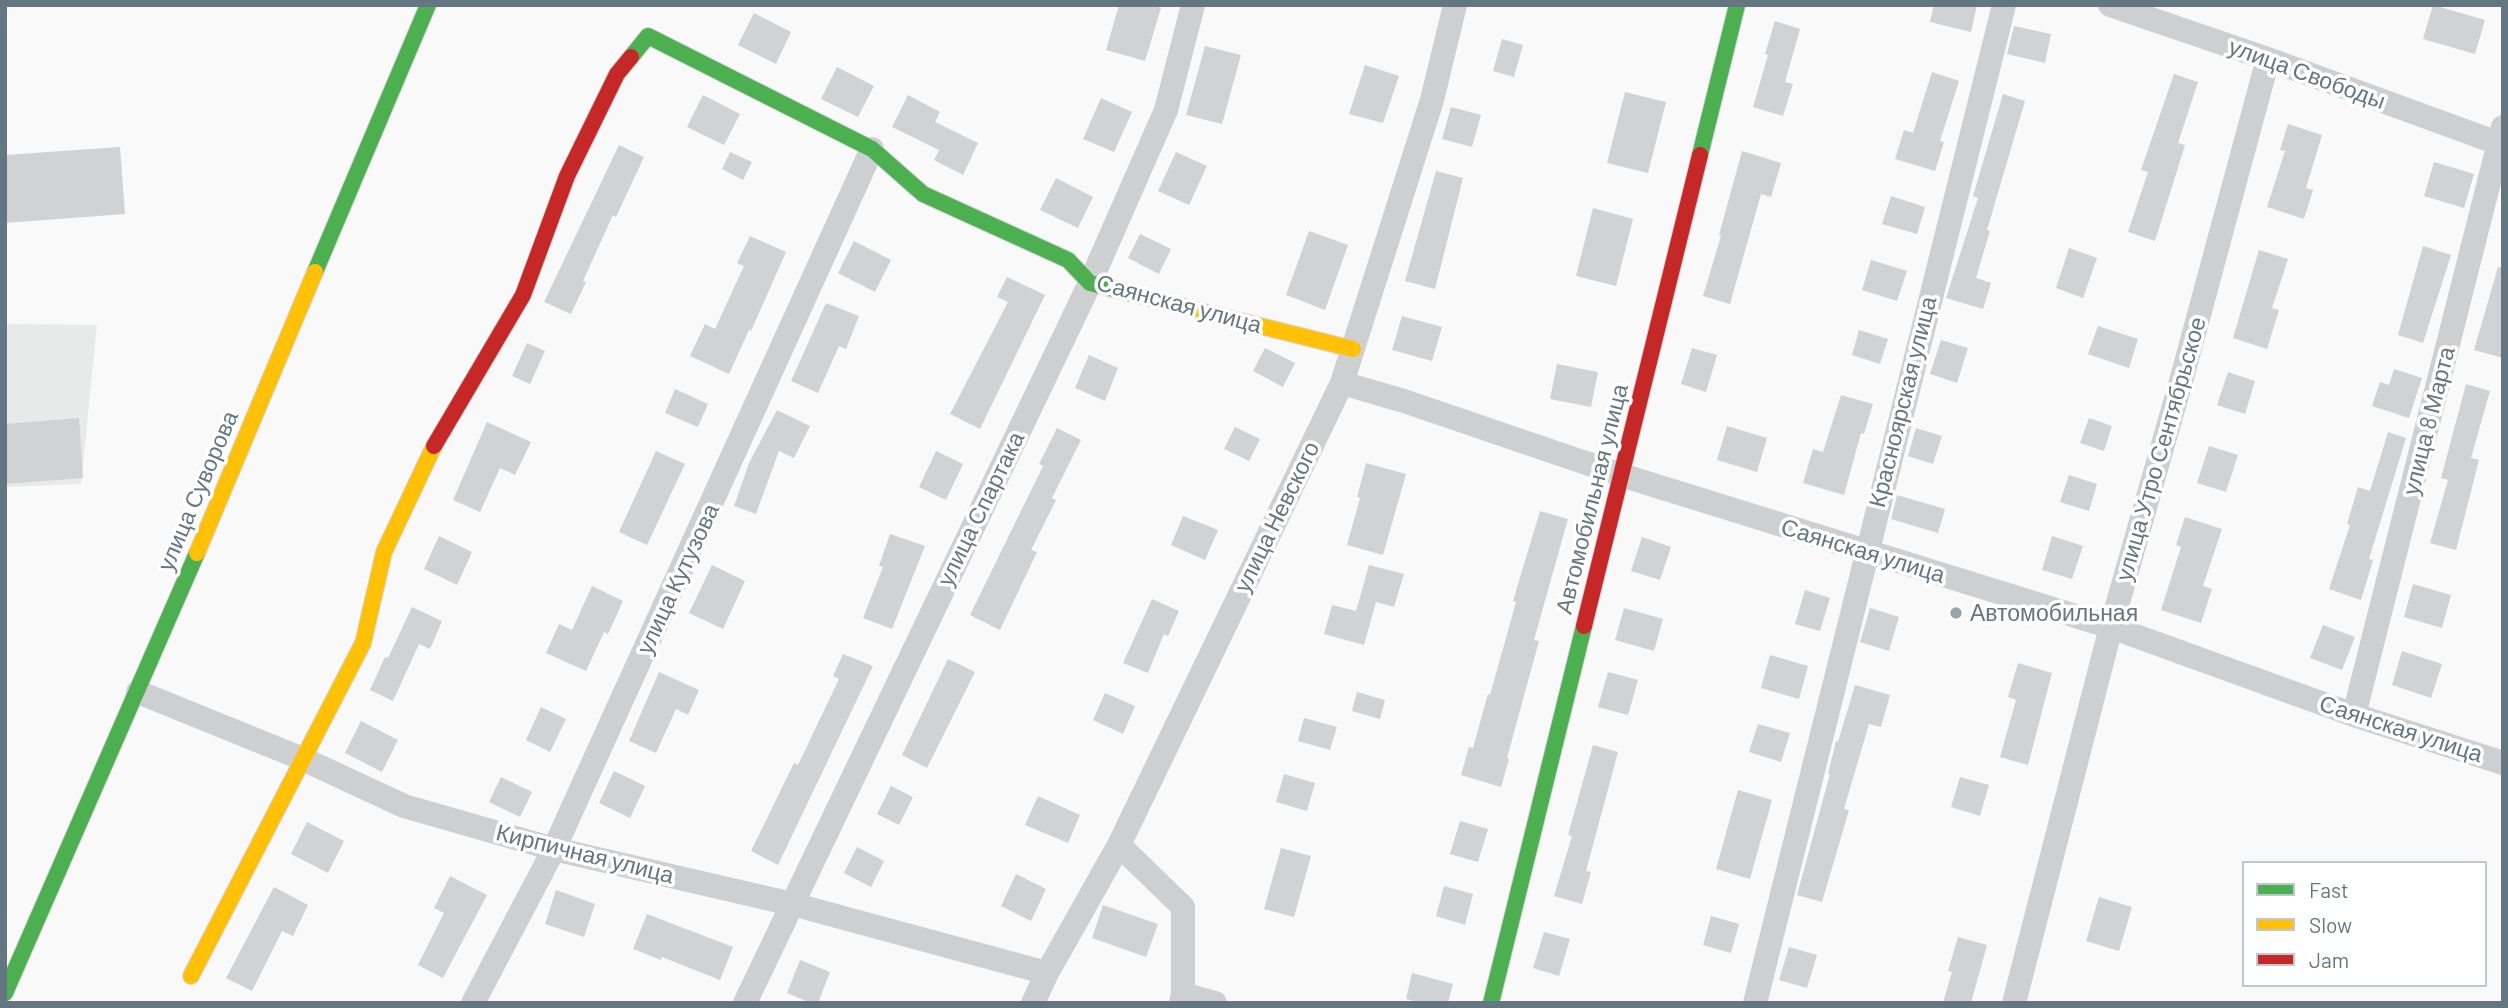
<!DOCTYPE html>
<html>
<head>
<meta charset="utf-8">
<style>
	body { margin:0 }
	#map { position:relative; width:2508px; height:1008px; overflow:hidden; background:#f9f9f9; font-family:Barlow,sans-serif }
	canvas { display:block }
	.frame { position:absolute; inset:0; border:7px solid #657683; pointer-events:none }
	.legend { position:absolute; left:2242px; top:861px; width:245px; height:126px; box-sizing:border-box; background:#fff; border:2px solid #c1c8cd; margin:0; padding:9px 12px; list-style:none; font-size:21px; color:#657683 }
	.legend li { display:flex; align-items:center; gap:14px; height:35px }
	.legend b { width:35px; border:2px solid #c1c8cd }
</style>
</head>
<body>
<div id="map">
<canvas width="2508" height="1008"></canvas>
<div class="frame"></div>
<ul class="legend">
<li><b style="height:9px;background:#4caf50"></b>Fast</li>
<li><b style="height:9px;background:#ffc107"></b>Slow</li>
<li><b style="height:9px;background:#c62828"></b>Jam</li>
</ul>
</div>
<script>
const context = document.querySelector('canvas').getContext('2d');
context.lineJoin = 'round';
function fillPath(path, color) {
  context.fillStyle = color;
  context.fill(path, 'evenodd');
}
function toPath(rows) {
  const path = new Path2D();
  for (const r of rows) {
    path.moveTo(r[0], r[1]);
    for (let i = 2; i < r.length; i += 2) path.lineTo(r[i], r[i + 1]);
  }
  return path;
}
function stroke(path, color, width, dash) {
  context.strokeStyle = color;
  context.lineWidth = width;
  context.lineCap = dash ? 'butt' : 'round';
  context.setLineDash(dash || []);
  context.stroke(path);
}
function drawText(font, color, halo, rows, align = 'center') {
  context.font = font + ' Barlow,sans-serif';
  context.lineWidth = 7;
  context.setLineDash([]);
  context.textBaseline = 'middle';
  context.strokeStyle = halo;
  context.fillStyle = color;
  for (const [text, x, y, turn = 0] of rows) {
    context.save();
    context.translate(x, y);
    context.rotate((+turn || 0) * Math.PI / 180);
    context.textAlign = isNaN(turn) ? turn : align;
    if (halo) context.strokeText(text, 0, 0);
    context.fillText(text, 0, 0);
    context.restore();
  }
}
const built = toPath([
	[5,324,97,325,81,484,5,487]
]);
const building = toPath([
	[1119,5,1151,5,1161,8,1145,61,1106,50],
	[1934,5,1977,5,1971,32,1930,22],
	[2433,5,2485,20,2475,54,2423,39],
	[754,13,791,32,776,64,738,45],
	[1775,21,1800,29,1785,82,1793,84,1783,116,1753,107,1768,55,1765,54],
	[2014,26,2051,34,2045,63,2007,54],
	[1502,39,1523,45,1514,77,1493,71],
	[1205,46,1241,55,1222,124,1186,115],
	[1365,65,1399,76,1383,123,1349,114],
	[837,67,874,86,858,117,821,99],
	[1932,72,1959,81,1940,141,1944,142,1935,171,1895,159,1904,130,1913,133],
	[2174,74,2198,82,2178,143,2185,145,2155,241,2128,232,2148,172,2141,170],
	[1625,92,1666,102,1648,173,1607,163],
	[2003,94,2025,101,1987,230,1990,231,1976,278,1991,283,1983,309,1946,298,1978,198,1973,196],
	[703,95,740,114,724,145,687,127],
	[908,95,940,112,935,122,978,143,963,175,934,160,939,150,892,127],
	[1101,98,1132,112,1114,152,1083,139],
	[1451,107,1481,115,1472,147,1442,139],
	[2288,124,2322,135,2306,188,2313,190,2304,219,2267,207,2285,151,2280,150],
	[619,145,644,157,616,217,613,215,583,281,586,282,571,314,544,302],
	[120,147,125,214,5,223,5,155],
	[1742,151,1781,163,1771,197,1761,194,1730,304,1703,296,1721,236,1719,235],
	[730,152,752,162,743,180,722,169],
	[1176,152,1207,166,1189,205,1158,191],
	[2434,162,2474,174,2464,208,2424,196],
	[1436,171,1463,178,1435,289,1405,281],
	[1056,178,1093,197,1078,228,1040,210],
	[1891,196,1925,207,1917,234,1882,224],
	[1593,208,1633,219,1616,286,1576,276],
	[1309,231,1348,245,1325,310,1286,295],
	[1140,234,1171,249,1159,274,1128,258],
	[750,236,786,252,751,331,749,330,729,374,690,356,705,324,715,329,744,266,737,263],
	[854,241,891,260,875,292,838,273],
	[2423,246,2451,255,2423,343,2398,335],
	[2069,248,2097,258,2083,298,2056,288],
	[2259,250,2288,259,2272,308,2279,310,2267,349,2233,338],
	[1871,260,1907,271,1897,301,1862,290],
	[2498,267,2503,268,2503,358,2474,350],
	[1007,277,1045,295,980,429,950,414,1008,302,997,297],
	[826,303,859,316,846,349,839,346,818,393,791,381],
	[1402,316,1442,327,1432,361,1392,350],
	[2098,326,2138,339,2129,368,2088,354],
	[1859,330,1888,339,1880,364,1852,355],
	[1941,340,1968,348,1957,383,1930,374],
	[527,343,545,351,530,384,512,376],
	[1265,348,1295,363,1283,387,1253,371],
	[1692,348,1717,355,1706,392,1681,384],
	[1089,355,1118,368,1105,401,1075,388],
	[1557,364,1598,372,1591,407,1550,399],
	[2394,369,2422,378,2409,418,2372,406,2380,382,2389,385],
	[2228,372,2255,381,2245,414,2217,405],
	[2466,384,2490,391,2471,458,2479,460,2456,550,2430,543,2448,480,2441,478],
	[675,389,708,404,698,427,665,413],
	[1841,395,1873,404,1864,434,1861,433,1844,495,1803,483,1813,449,1823,452],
	[777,410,810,426,794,458,779,451,756,514,734,506,749,463],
	[79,418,83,478,5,484,5,424],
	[2089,418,2112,426,2104,451,2080,443],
	[487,422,531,442,515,475,500,468,480,512,453,500],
	[1727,426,1767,438,1757,472,1717,460],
	[1235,427,1260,439,1249,461,1224,449],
	[1057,428,1081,440,1052,498,1056,500,1031,550,1037,552,1000,630,970,615,1043,466,1039,464],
	[1916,428,1942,436,1933,464,1908,456],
	[2388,432,2406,438,2369,559,2373,560,2361,600,2329,589,2350,525,2347,524,2358,487,2370,491],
	[2209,446,2238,455,2226,492,2197,483],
	[656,451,685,464,647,545,619,532],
	[936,451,963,464,946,500,919,487],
	[1366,463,1406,474,1383,555,1347,545,1360,498,1357,497],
	[2069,475,2097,484,2089,511,2060,502],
	[1897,495,1945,509,1938,533,1891,519],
	[1540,511,1568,519,1534,640,1539,641,1507,758,1509,759,1501,787,1461,775,1469,747,1473,748,1488,694,1490,695,1516,602,1513,601],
	[1183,516,1218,530,1205,560,1171,545],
	[2185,517,2222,529,2203,586,2212,589,2201,623,2161,610,2181,547,2176,545],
	[890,534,925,546,892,629,863,618,883,567,879,566],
	[439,536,472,552,457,585,424,569],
	[2052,536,2083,546,2072,579,2042,570],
	[1642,537,1671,547,1660,580,1631,571],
	[712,565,745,581,723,629,689,613],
	[1369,565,1404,574,1394,607,1376,602,1364,645,1324,634,1332,605,1356,611],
	[2413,584,2451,595,2442,628,2404,617],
	[592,586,623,601,608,634,604,632,586,671,546,653,559,624,572,630],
	[1805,590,1830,598,1820,631,1795,624],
	[1152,599,1179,611,1168,636,1164,634,1148,673,1123,663],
	[412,607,442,621,430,649,419,644,393,701,370,690,385,657,388,658],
	[1624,608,1663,619,1654,651,1615,640],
	[1870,608,1899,617,1889,651,1860,642],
	[2323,625,2355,637,2342,670,2310,658],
	[2402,651,2442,664,2431,698,2392,685],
	[843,654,873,666,778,865,751,851,794,763,798,765,839,679,833,676],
	[1770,655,1808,666,1799,699,1761,688],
	[948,659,975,672,927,768,902,755],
	[2018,663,2052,673,2028,765,2000,757,2016,700,2008,697],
	[659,672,699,690,688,715,676,709,656,753,629,741],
	[1608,672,1638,680,1628,715,1598,707],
	[1855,685,1890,695,1881,727,1869,724,1844,809,1849,810,1822,902,1797,895,1830,774,1828,774,1836,741,1838,742],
	[1357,692,1385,700,1380,719,1352,711],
	[1105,693,1135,706,1123,734,1093,720],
	[541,707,566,719,550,752,526,740],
	[1304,718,1337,727,1330,750,1298,741],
	[361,721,398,740,382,772,345,753],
	[1758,724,1790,733,1781,762,1749,752],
	[1593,745,1618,752,1586,871,1591,872,1582,904,1554,896,1572,836,1568,835],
	[614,771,645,786,630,818,599,803],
	[1284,774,1315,783,1307,811,1276,802],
	[501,777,532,792,520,817,489,802],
	[1960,777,1989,785,1980,816,1951,807],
	[891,786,913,797,899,825,877,814],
	[1738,790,1772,800,1750,879,1716,869],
	[1038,796,1080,815,1068,843,1025,825],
	[1460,821,1488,829,1478,862,1450,854],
	[307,822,344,841,328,873,291,854],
	[857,847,884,861,871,887,844,873],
	[1281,848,1311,856,1294,917,1264,909],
	[1016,874,1046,889,1031,921,1001,906],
	[450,876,487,895,443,978,418,965,444,913,434,908],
	[1444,886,1473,894,1465,925,1436,916],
	[274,887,308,905,293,936,282,931,252,991,226,978],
	[556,890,595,904,584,937,545,924],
	[2099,897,2132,907,2119,951,2086,941],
	[1103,905,1158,924,1146,957,1092,938],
	[647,914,733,947,720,980,662,957,661,960,633,949],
	[1711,916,1739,924,1731,953,1703,945],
	[1544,932,1570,939,1559,976,1533,968],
	[1958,937,1987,945,1971,1003,1943,1003,1952,972,1948,971],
	[1789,947,1817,955,1807,988,1779,980],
	[800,960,830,972,818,1003,811,1003,787,993],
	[1412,973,1453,984,1448,1003,1421,1003,1406,999]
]);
const street = toPath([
	[2110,5,2268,59,2503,145],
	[1342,383,1404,401,1621,475,2111,627,2354,715,2503,763],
	[138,692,303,759,404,806,554,849,792,904,1047,973],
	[2354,715,2503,127],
	[1119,845,1183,907,1183,994,1181,1003],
	[1183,994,1215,1003],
	[473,1003,554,849,872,149],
	[745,1003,1090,283,1166,110,1193,5],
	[1033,1003,1047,973,1119,845,1342,383,1432,100,1455,5],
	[1755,1003,2004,5],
	[2014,1003,2111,627,2180,385,2268,59]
]);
const fast = toPath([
	[631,57,648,36,872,149,923,194,1068,260,1090,283,1168,303],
	[1700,155,1737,5],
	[315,272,428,5],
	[5,993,197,553],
	[1491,1003,1584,626]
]);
const slow = toPath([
	[1168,303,1353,349],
	[197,553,315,272],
	[191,976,363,643,384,552,434,446]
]);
const jam = toPath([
	[434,446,523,295,567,176,617,74,631,57],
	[1584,626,1700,155]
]);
const markers = [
	[1956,613,7,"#99a4ac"]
];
const streetNames = [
	["улица Свободы",2307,74,20],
	["Саянская улица",1179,304,15],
	["Красноярская улица",1903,402,-76],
	["улица 8 Марта",2429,421,-76],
	["улица Утро Сентябрьское",2161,449,-74],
	["улица Суворова",198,491,-67],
	["Автомобильная улица",1592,499,-76],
	["улица Спартака",981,509,-64],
	["улица Невского",1277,517,-64],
	["Саянская улица",1863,551,17],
	["улица Кутузова",678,579,-65],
	["Саянская улица",2401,729,18],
	["Кирпичная улица",585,854,14]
];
const poiNames = [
	["Автомобильная",1970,613]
];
fillPath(built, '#e8e9e9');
fillPath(building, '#d0d2d3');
stroke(fast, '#d5d6d7', 18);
stroke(slow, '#d5d6d7', 18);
stroke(jam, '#d5d6d7', 18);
stroke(street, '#cecfd0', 24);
stroke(fast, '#4caf50', 16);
stroke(slow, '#ffc107', 16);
stroke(jam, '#c62828', 16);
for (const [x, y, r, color] of markers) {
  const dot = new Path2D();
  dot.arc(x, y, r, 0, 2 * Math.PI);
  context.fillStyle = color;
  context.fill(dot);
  stroke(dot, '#fff', 2.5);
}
drawText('23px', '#657683', '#fff', streetNames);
drawText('23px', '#657683', '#fff', poiNames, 'left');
</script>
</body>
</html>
